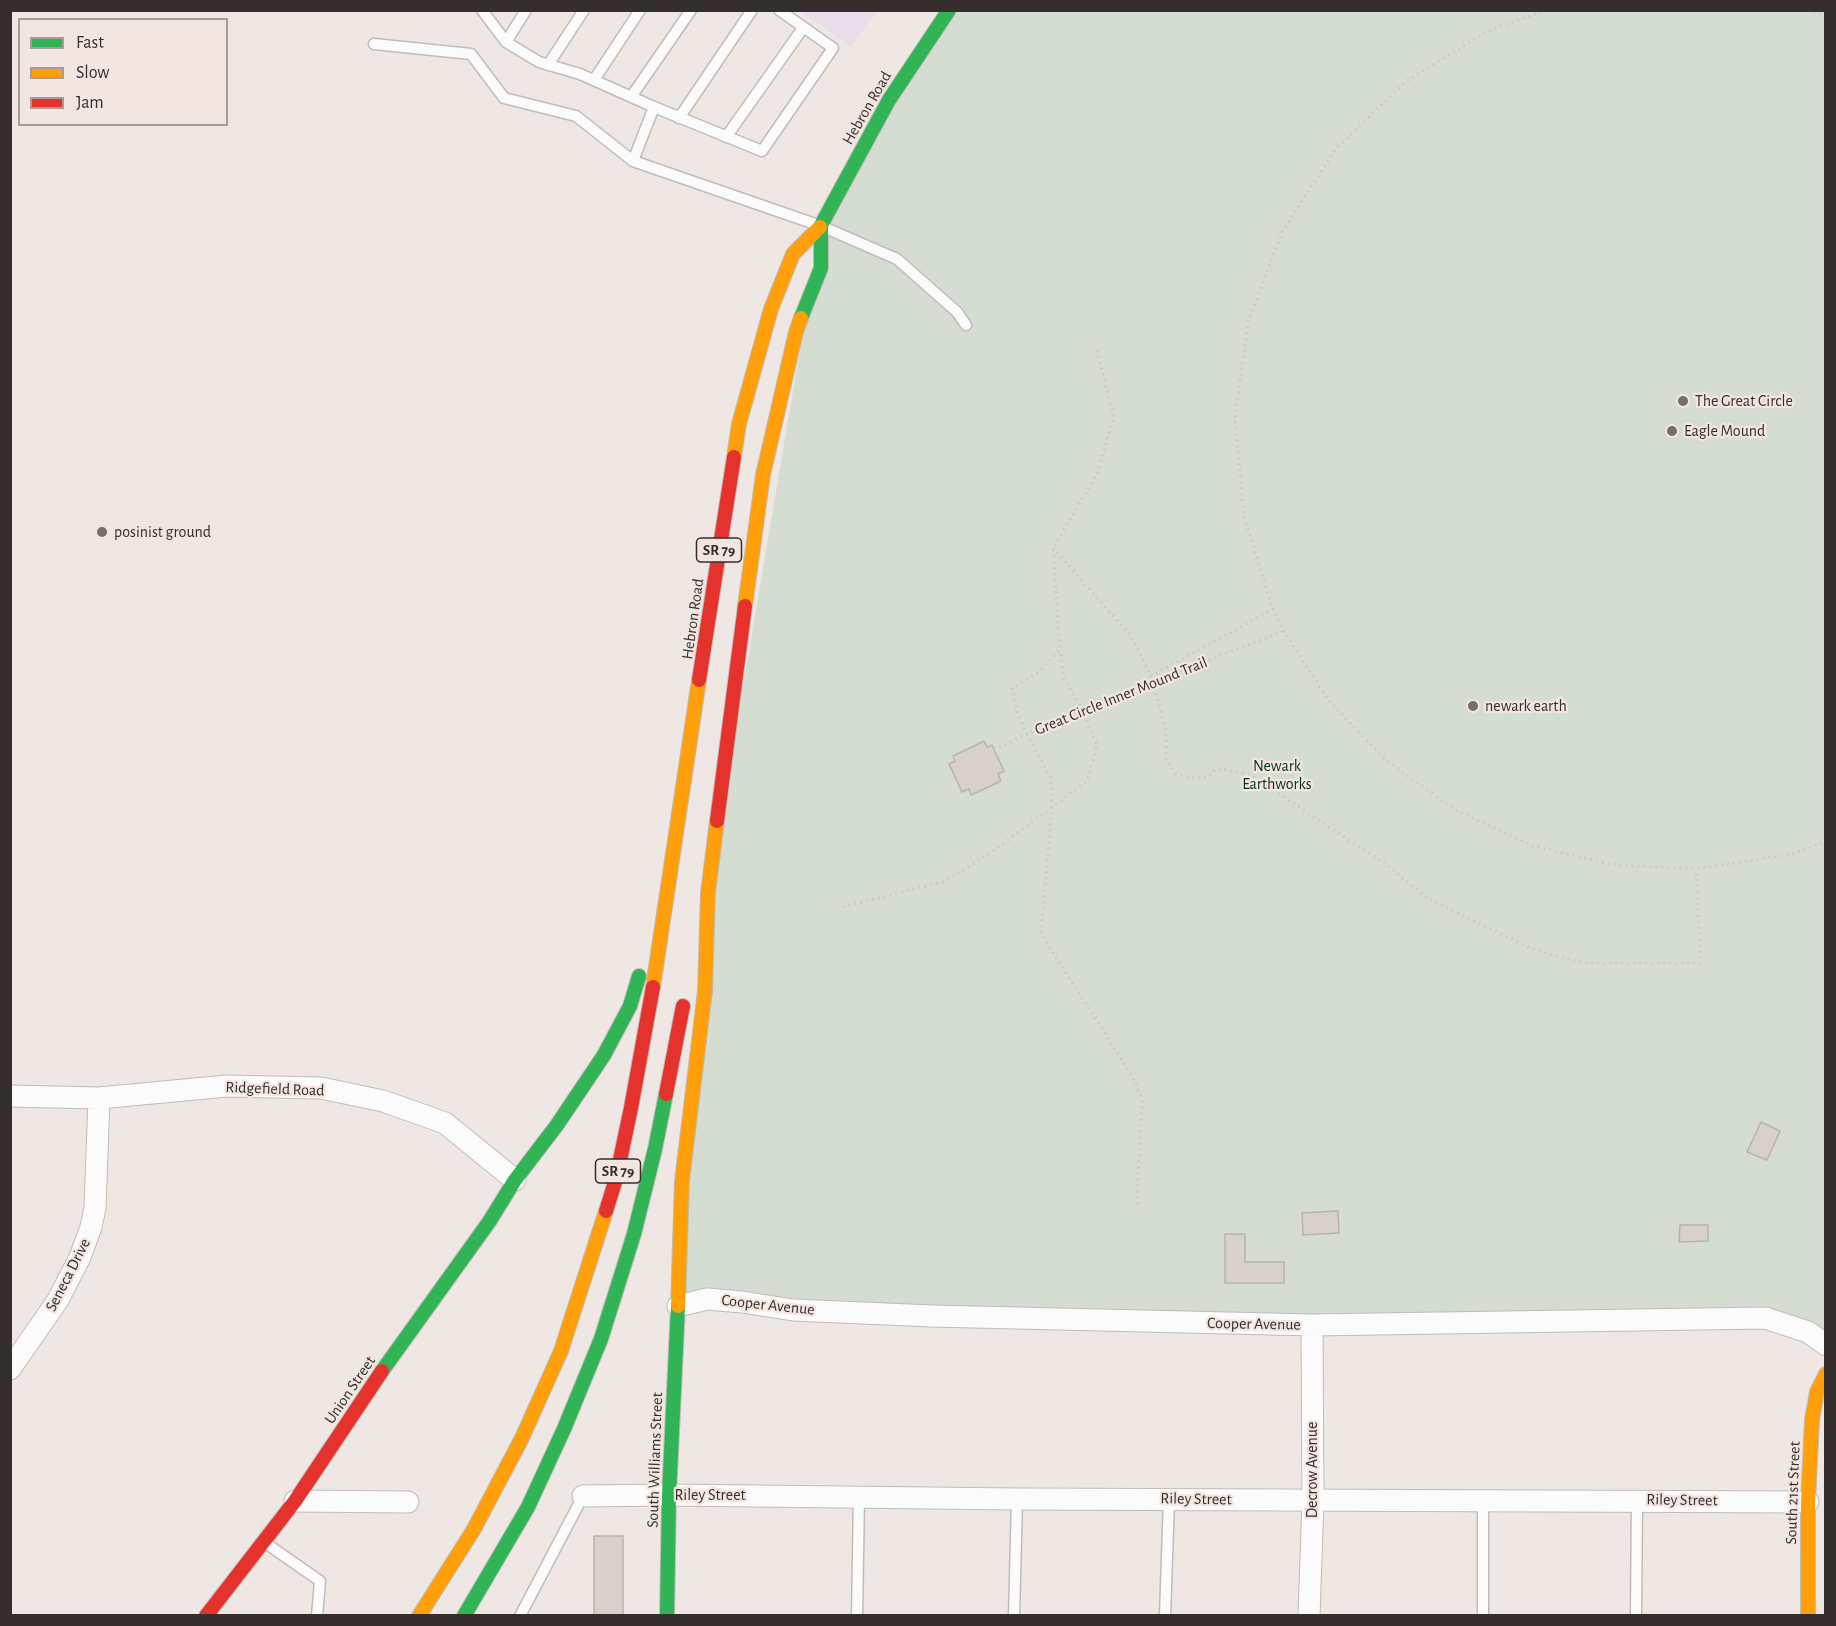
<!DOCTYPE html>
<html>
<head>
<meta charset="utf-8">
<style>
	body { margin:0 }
	#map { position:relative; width:1836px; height:1626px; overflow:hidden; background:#eee7e4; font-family:"Alegreya Sans",sans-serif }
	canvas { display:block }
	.frame { position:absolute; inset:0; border:12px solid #342f2c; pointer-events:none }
	.legend { position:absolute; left:18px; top:18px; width:210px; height:108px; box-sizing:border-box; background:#f3e5df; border:2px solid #a79c97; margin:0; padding:8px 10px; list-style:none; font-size:18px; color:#342f2c }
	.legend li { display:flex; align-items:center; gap:12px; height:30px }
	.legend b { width:30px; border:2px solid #a79c97 }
</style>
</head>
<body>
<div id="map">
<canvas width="1836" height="1626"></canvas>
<div class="frame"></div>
<ul class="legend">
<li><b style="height:8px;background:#30b455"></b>Fast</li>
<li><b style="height:8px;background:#ff9f0a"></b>Slow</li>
<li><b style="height:8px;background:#e5322d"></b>Jam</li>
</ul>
</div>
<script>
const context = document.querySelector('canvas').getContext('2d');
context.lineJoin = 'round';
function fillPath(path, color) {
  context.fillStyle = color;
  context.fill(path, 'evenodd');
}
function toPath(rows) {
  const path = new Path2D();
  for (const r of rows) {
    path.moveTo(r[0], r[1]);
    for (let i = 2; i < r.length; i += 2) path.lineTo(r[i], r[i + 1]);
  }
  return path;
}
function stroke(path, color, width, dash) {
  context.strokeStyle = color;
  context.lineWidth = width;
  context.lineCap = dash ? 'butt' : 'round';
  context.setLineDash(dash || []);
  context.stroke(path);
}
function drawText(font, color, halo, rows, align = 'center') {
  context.font = font + ' "Alegreya Sans",sans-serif';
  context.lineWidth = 4.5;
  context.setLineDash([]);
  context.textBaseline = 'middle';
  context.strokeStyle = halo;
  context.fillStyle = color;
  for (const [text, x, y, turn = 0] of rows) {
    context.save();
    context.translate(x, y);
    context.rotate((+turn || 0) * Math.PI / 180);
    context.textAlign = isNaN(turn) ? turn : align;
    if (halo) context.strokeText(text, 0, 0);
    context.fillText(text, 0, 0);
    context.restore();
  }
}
const commercial = toPath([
	[800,11,876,11,851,47]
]);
const green = toPath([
	[949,11,1825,11,1825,1345,1765,1318,1312,1325,678,1306,708,893,821,226]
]);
const building = toPath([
	[984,741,987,747,992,745,1004,771,998,774,1001,781,971,795,969,789,962,792,949,764,955,761,953,756,984,741],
	[1761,1122,1780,1131,1767,1160,1747,1152,1761,1122],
	[1338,1211,1339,1233,1303,1235,1302,1213,1338,1211],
	[1680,1225,1708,1225,1708,1241,1679,1242,1680,1225],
	[1225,1234,1245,1234,1245,1262,1284,1262,1284,1283,1225,1283,1225,1234],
	[594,1536,623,1536,623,1616,594,1616,594,1536]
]);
const path = toPath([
	[1547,10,1488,31,1405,82,1335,150,1282,232,1248,323,1235,419,1244,516,1273,609,1284,631,1329,701,1387,761,1455,810,1531,845,1613,865,1696,869,1793,854,1826,841],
	[1808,10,1826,16],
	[1053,548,1131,636,1151,676,1273,609],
	[1151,676,1166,731,1166,760,1176,774,1192,778,1208,777,1217,768,1251,775,1388,866,1428,899,1535,950,1587,963,1701,963,1696,869],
	[994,750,1027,734,1018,715,1012,688,1037,673,1060,650,1053,548,1097,474,1114,416,1097,351],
	[843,907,946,881,993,851,1087,781,1097,745,1082,709,1063,677,1060,650],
	[1138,1204,1137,1197,1142,1100,1133,1077,1041,934,1052,806,1051,778,1027,734,1082,709,1284,631]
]);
const lane = toPath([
	[482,10,506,42,539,62,580,74,654,107],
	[506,42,526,10],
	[374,44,471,54,504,98,576,116,633,161,821,226,897,259,957,312,966,325],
	[548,65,584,10],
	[594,80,640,10],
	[631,97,691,10],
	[679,118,752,10],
	[726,137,803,28],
	[633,161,654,107,762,151,833,48,779,10],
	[264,1542,320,1581,317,1616],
	[520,1616,583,1496],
	[857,1616,859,1496],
	[1014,1616,1017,1499],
	[1165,1616,1169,1499],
	[1483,1616,1483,1500],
	[1636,1616,1637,1500]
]);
const street = toPath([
	[10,1096,99,1098,227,1086,321,1088,383,1101,445,1123,515,1180],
	[678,1306,707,1299,742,1302,793,1310,932,1316,1312,1325,1765,1318,1808,1332,1826,1345],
	[10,1369,58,1300,80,1257,91,1227,95,1208,99,1098],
	[583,1496,669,1495,1017,1499,1808,1502],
	[295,1501,408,1502],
	[1309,1616,1313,1501,1312,1325]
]);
const fast = toPath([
	[820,227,889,100,949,10],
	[801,318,821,268,821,226],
	[515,1180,557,1125,604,1055,630,1006,639,976],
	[382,1371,489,1222,515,1180],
	[464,1616,528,1507,564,1429,601,1339,634,1234,655,1149,666,1094],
	[667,1616,669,1495,678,1306]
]);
const slow = toPath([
	[734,457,739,424,771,309,793,254,820,227],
	[745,606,763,475,796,332,801,318],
	[653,987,699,680],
	[678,1306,682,1181,705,991,708,893,717,821],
	[419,1616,474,1529,522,1438,561,1351,606,1211],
	[1808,1616,1808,1502,1812,1420,1817,1392,1826,1374]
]);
const jam = toPath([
	[699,680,734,457],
	[717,821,745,606],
	[666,1094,683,1006],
	[606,1211,616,1179,631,1108,653,987],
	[206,1616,295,1501,382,1371]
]);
const markers = [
	[1683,401,6,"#756f6c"],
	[1672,431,6,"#756f6c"],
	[102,532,6,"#756f6c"],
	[1473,706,6,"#756f6c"]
];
const shields = [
	[719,550,45],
	[618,1171,45]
];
const shieldNames = [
	["SR 79",719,550],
	["SR 79",618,1171]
];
const streetNames = [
	["Hebron Road",867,108,-60],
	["Hebron Road",693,619,-82],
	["Great Circle Inner Mound Trail",1121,696,-22],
	["Ridgefield Road",275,1089,2],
	["Seneca Drive",68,1275,-63],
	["Cooper Avenue",768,1305,6],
	["Cooper Avenue",1254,1324,1],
	["Union Street",350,1390,-56],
	["South Williams Street",655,1460,-88],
	["Decrow Avenue",1312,1470,-90],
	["South 21st Street",1793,1493,-88],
	["Riley Street",710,1495],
	["Riley Street",1196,1499,1],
	["Riley Street",1682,1500,1]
];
const poiNames = [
	["The Great Circle",1695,401],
	["Eagle Mound",1684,431],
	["posinist ground",114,532],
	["newark earth",1485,706]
];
const parkNames = [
	["Newark",1277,766],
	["Earthworks",1277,784]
];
fillPath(commercial, '#e7e0eb');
fillPath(green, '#d5dcd2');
fillPath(building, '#d8d0ca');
stroke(building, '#b8b3b0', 1.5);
stroke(lane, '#c1bcb9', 13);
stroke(street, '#c1bcb9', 23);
stroke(fast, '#c1bcb9', 16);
stroke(slow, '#c1bcb9', 16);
stroke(jam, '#c1bcb9', 16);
stroke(path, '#cbc9c8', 3, [1.5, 4.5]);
stroke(lane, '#fcfbfb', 10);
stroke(street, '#fcfbfb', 21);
stroke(fast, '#30b455', 14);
stroke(slow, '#ff9f0a', 14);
stroke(jam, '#e5322d', 14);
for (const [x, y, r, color] of markers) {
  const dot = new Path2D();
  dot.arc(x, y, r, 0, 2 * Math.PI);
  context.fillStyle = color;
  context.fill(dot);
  stroke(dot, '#f3e5df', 2);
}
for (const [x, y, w] of shields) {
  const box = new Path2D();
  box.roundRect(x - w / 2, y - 12, w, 24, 4.5);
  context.fillStyle = '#f3e5df';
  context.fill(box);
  stroke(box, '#342f2c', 1.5);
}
drawText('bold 15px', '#342f2c', null, shieldNames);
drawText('16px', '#342f2c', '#f3e5df', streetNames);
drawText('16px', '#342f2c', '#f3e5df', poiNames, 'left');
drawText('16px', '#003415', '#f3e5df', parkNames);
</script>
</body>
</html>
